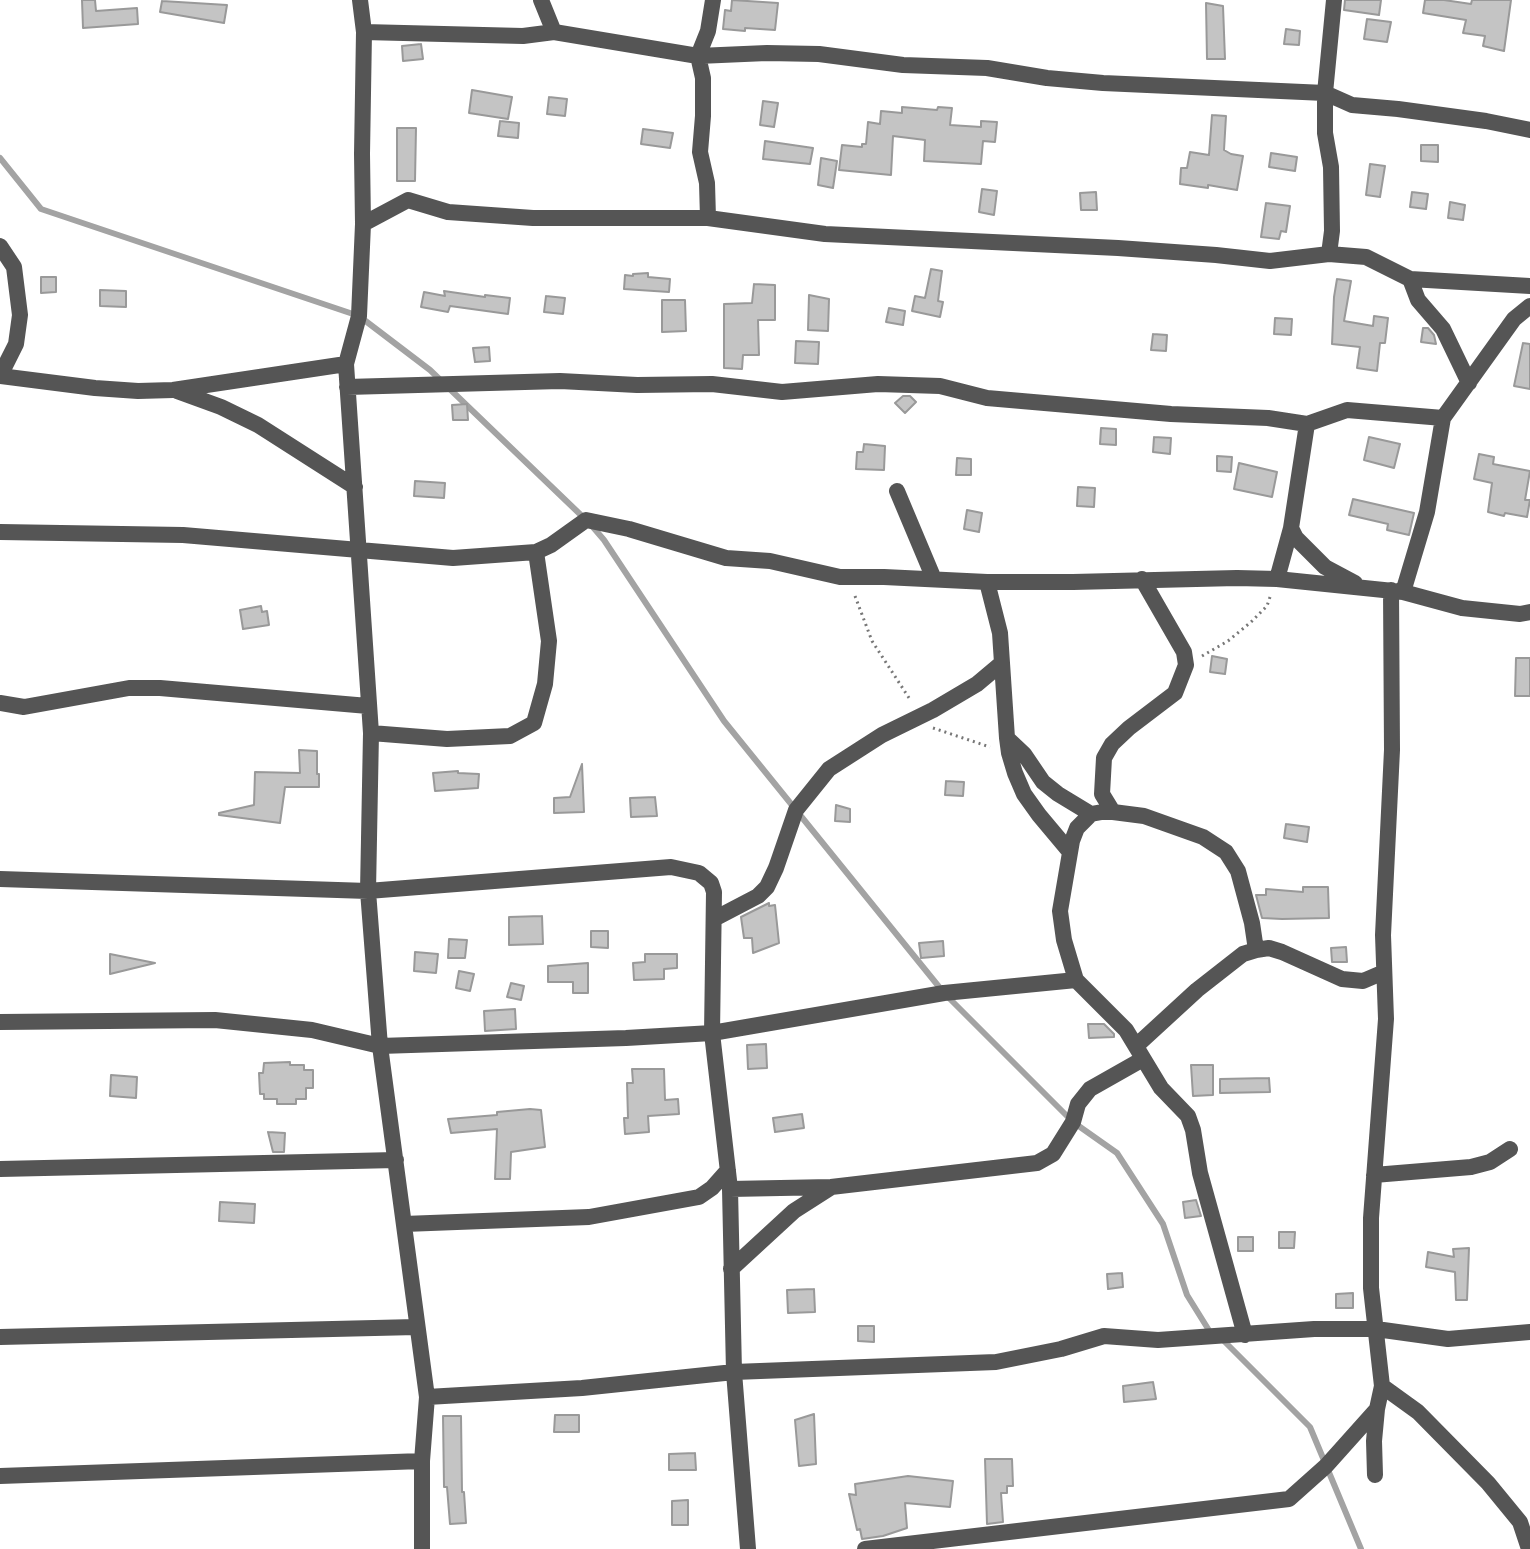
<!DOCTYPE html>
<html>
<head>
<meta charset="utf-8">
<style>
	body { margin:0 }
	canvas { display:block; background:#fff }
</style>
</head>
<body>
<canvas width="1530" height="1549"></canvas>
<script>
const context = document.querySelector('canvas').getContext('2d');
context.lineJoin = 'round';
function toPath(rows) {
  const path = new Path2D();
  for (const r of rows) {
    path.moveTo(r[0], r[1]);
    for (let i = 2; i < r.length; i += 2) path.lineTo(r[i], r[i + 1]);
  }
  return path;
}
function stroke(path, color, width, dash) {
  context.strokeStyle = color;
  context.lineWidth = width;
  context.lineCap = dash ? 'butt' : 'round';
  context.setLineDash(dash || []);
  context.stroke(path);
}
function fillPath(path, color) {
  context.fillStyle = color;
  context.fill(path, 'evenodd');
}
const stream = toPath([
	[0,158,41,209,359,316,430,370,584,518],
	[592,526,604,540,724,721,944,993,1073,1122,1117,1153,1163,1224,1187,1295,1210,1332],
	[1222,1339,1310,1427,1361,1549]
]);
const building = toPath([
	[82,0,95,0,96,11,137,8,138,24,83,28,82,0],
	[732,0,778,3,775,30,745,28,745,31,723,29,725,10,731,11,732,0],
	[1345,0,1381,0,1379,15,1344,10,1345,0],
	[1425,0,1444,0,1471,4,1472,0,1511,0,1504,51,1483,46,1485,36,1463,33,1466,20,1423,13,1425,0],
	[162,1,227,5,224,23,160,12,162,1],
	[1206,3,1223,6,1225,59,1207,59,1206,3],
	[1367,19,1391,22,1387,42,1364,39,1367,19],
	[1286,29,1300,31,1299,45,1284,44,1286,29],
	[421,44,423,59,403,61,402,46,421,44],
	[472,90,512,97,508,119,469,113,472,90],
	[549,97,567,99,565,116,547,114,549,97],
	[763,101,778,103,774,127,760,125,763,101],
	[902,107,937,110,938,107,952,108,950,125,981,127,981,121,997,122,995,142,983,141,981,164,924,161,925,140,893,136,891,175,839,170,842,145,862,147,862,144,866,144,868,122,880,124,881,111,902,113,902,107],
	[1212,115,1226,116,1224,150,1231,154,1243,156,1237,190,1208,185,1208,188,1180,184,1181,168,1187,168,1190,152,1209,155,1212,115],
	[500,121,519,123,518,138,498,136,500,121],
	[397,128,416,128,415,181,397,181,397,128],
	[643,129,673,133,670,148,641,144,643,129],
	[765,141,813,148,810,164,763,159,765,141],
	[1421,145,1438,145,1438,162,1421,161,1421,145],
	[1271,153,1297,157,1295,171,1269,167,1271,153],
	[821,158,837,161,833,188,818,185,821,158],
	[1370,164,1385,166,1380,197,1366,195,1370,164],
	[982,189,997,191,994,215,979,212,982,189],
	[1096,192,1097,210,1081,210,1080,193,1096,192],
	[1412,192,1428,194,1426,209,1410,207,1412,192],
	[1450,202,1465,205,1463,220,1448,218,1450,202],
	[1266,203,1290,206,1286,232,1281,231,1279,239,1261,237,1266,203],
	[931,269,942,271,938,301,943,302,940,317,912,311,915,296,925,298,931,269],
	[648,273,648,277,670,279,669,292,624,289,625,275,633,276,633,274,648,273],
	[41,277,56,277,56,292,41,293,41,277],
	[1337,279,1351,281,1344,321,1373,326,1374,316,1388,318,1385,343,1380,343,1377,371,1357,368,1360,347,1332,344,1334,297,1337,279],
	[754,284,775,285,775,320,758,320,759,355,743,355,742,369,724,368,724,304,752,303,754,284],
	[100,290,126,291,126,307,100,306,100,290],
	[444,291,485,297,485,295,510,298,508,314,450,306,448,312,421,307,424,292,445,296,444,291],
	[809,295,829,299,828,331,808,330,809,295],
	[546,296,565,298,563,314,544,312,546,296],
	[662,300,685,300,686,331,662,332,662,300],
	[889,308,905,311,903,325,886,322,889,308],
	[1275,318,1292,319,1291,335,1274,334,1275,318],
	[1423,328,1428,328,1434,335,1436,344,1421,342,1423,328],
	[1153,334,1167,335,1166,351,1151,350,1153,334],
	[796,341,819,342,818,364,795,363,796,341],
	[1523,343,1530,344,1530,389,1514,386,1523,343],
	[489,347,490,361,475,362,473,348,489,347],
	[903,396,910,396,916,402,905,413,895,403,903,396],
	[467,404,468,420,453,420,452,405,467,404],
	[1101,428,1116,429,1116,445,1100,444,1101,428],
	[1154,437,1171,438,1170,454,1153,452,1154,437],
	[1369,437,1400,444,1394,468,1364,460,1369,437],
	[864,444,885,446,884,470,856,469,857,452,863,452,864,444],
	[1479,454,1494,457,1493,464,1530,471,1525,500,1530,500,1527,517,1505,513,1504,516,1488,512,1492,483,1474,479,1479,454],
	[1217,456,1232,457,1231,472,1217,471,1217,456],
	[957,458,971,459,971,475,956,475,957,458],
	[1239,463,1277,472,1272,497,1234,489,1239,463],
	[415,481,445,483,444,498,414,496,415,481],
	[1078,487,1095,488,1094,507,1077,506,1078,487],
	[1353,499,1414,513,1409,535,1387,530,1388,524,1349,515,1353,499],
	[967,510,982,513,979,532,964,529,967,510],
	[261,606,262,612,267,611,269,625,243,629,240,610,261,606],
	[1212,656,1227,659,1225,674,1210,672,1212,656],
	[1516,658,1530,658,1530,696,1515,696,1516,658],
	[299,750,317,751,317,774,319,774,319,787,285,787,280,823,219,815,219,813,254,805,255,772,300,773,299,750],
	[582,764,584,812,554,813,554,798,570,797,582,764],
	[458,771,458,773,479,774,478,788,435,791,433,773,458,771],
	[946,781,964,782,963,796,945,795,946,781],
	[655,797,657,816,631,817,630,798,655,797],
	[836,805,850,809,850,822,835,821,836,805],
	[1286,824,1309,827,1307,842,1284,838,1286,824],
	[1303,887,1328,887,1329,918,1282,919,1262,918,1256,895,1266,895,1266,889,1303,892,1303,887],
	[769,903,769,906,775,905,779,943,753,953,752,938,744,938,741,917,769,903],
	[542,916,543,944,509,945,509,917,542,916],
	[591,931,608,931,608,948,591,947,591,931],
	[449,939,467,940,465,958,448,958,449,939],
	[943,941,944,956,921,958,919,943,943,941],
	[1346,947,1347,962,1332,962,1331,948,1346,947],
	[415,952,438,954,436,973,414,971,415,952],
	[110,954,155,963,110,974,110,954],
	[645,954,677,954,677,968,664,969,664,979,634,980,633,963,645,962,645,954],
	[588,963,588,993,573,993,573,982,548,982,548,966,588,963],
	[459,971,474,974,470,991,456,988,459,971],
	[511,983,524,986,521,1000,507,997,511,983],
	[515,1009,516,1029,485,1031,484,1011,515,1009],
	[1088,1024,1104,1024,1114,1034,1114,1037,1089,1038,1088,1024],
	[766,1044,767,1068,748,1069,747,1045,766,1044],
	[290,1062,290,1065,304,1065,304,1070,313,1070,313,1088,306,1088,306,1099,296,1099,296,1104,277,1104,277,1099,264,1099,264,1094,260,1094,259,1073,263,1073,264,1063,290,1062],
	[1191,1065,1213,1065,1213,1095,1193,1096,1191,1065],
	[632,1069,664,1069,665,1100,678,1099,679,1114,648,1116,649,1132,625,1134,624,1118,628,1118,627,1083,633,1083,632,1069],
	[111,1075,137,1077,136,1098,110,1096,111,1075],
	[1269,1078,1270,1092,1220,1093,1220,1079,1269,1078],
	[530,1109,541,1110,545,1147,511,1152,510,1179,495,1179,497,1129,451,1133,448,1119,497,1115,497,1112,530,1109],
	[802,1114,804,1128,775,1132,773,1118,802,1114],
	[268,1132,285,1133,284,1152,273,1152,268,1132],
	[1196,1200,1201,1216,1185,1218,1183,1202,1196,1200],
	[220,1202,255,1204,254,1223,219,1221,220,1202],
	[1279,1232,1295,1232,1294,1248,1279,1248,1279,1232],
	[1238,1237,1253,1237,1253,1251,1238,1251,1238,1237],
	[1469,1248,1467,1300,1456,1300,1455,1272,1426,1267,1428,1252,1454,1257,1453,1249,1469,1248],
	[1122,1273,1123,1287,1108,1289,1107,1274,1122,1273],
	[814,1289,815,1312,788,1313,787,1290,814,1289],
	[1353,1293,1353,1308,1336,1308,1336,1294,1353,1293],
	[858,1326,874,1326,874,1342,858,1341,858,1326],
	[1153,1382,1156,1399,1124,1402,1123,1386,1153,1382],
	[814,1414,816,1464,799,1466,795,1420,814,1414],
	[555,1415,579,1415,579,1432,554,1432,555,1415],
	[443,1416,461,1416,462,1492,464,1492,466,1523,450,1524,447,1487,444,1487,443,1416],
	[695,1453,696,1470,669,1470,669,1454,695,1453],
	[985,1459,1012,1459,1013,1486,1007,1486,1007,1493,1001,1493,1003,1522,987,1524,985,1459],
	[908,1476,953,1481,950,1507,905,1503,907,1528,883,1536,862,1539,860,1529,857,1530,849,1494,856,1495,855,1484,908,1476],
	[688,1500,688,1525,672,1525,672,1501,688,1500]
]);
const path = toPath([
	[855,596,872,641,911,701],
	[1202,656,1228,641,1251,622,1267,606,1270,597],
	[933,728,990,747]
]);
const minor = toPath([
	[360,0,364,32,362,154,363,224,359,316,346,364,371,733,368,891,380,1046,427,1397,422,1461,422,1549],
	[541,0,554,32],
	[364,32,523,36,554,32,698,56,767,53,819,54,903,65,987,68,1047,78,1103,83,1325,93,1352,105,1398,109,1486,121,1530,130],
	[708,218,707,183,700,152,703,116,703,78,698,56,708,31,713,0],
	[363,224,408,200,448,212,533,218,708,218,825,234,1118,248,1216,255,1270,261,1329,254,1366,257,1410,279,1530,286],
	[0,246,14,267,20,315,16,344,0,376],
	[1329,254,1332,231,1331,167,1325,133,1325,93,1334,0],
	[1410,279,1418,300,1443,329,1469,383],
	[0,376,95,388,138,391,173,390,346,364],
	[347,387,560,381,637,385,712,384,782,392,878,384,940,386,987,398,1171,414,1268,418,1307,424],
	[177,391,221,407,258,425,355,487],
	[897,491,934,579],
	[1291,528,1296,538,1325,567,1355,583],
	[0,532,183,535,453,558,536,552,551,545,586,520,629,529,726,558,770,561,840,577,884,577,987,582,1073,582,1237,578,1277,579,1403,592,1462,608,1520,614,1530,612],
	[1277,579,1291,528,1307,424,1347,410,1443,418],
	[987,582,1000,633,1007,738,1009,753,1015,773,1024,794,1039,815,1070,852],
	[1403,592,1427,512,1443,418,1514,319,1530,306],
	[0,703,24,707,129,688,160,688,368,706],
	[371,733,447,739,510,736,534,723,545,684,549,641,536,552],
	[1007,738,1024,754,1043,782,1058,794,1091,814],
	[1113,812,1102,794,1104,758,1112,744,1129,728,1175,693,1186,665,1184,652,1142,579],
	[0,879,368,891,671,867,699,873,711,883,714,892,712,1033,730,1189,734,1372,748,1549],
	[714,919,758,896,767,887,776,868,796,810,829,769,882,735,933,710,977,684,1002,663],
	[0,1022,215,1020,312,1030,380,1046,626,1038,712,1033,944,993,1076,980],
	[1136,1046,1197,990,1243,954,1256,950,1269,948,1282,952,1342,979,1363,981,1384,972],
	[0,1169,396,1160],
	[1374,1175,1471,1167,1490,1162,1510,1149],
	[730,1189,831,1187,1037,1163,1053,1154,1073,1122,1078,1104,1090,1089,1143,1059],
	[404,1224,589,1217,699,1197,712,1188,728,1170],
	[731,1269,794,1211,830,1188],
	[1245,1335,1200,1173,1193,1130,1188,1116,1161,1088,1126,1030,1076,980,1064,940,1060,911,1072,841,1077,828,1091,814,1102,812,1113,812,1144,816,1203,837,1226,852,1238,871,1252,923,1256,950],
	[0,1337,416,1327],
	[1382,1386,1418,1412,1488,1483,1520,1522,1529,1549],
	[427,1397,582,1388,734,1372,996,1362,1061,1349,1104,1336,1158,1340,1314,1329,1376,1329,1448,1339,1530,1332],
	[1375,1475,1374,1441,1377,1409,1382,1386,1371,1288,1371,1218,1386,1019,1383,935,1392,750,1391,590],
	[0,1476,422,1461],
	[865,1549,1289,1499,1326,1466,1377,1409]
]);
stroke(stream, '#a3a3a3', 6);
fillPath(building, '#c4c4c4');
stroke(building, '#999', 2);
stroke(path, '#777', 3, [2, 4]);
stroke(minor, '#555', 16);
</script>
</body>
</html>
